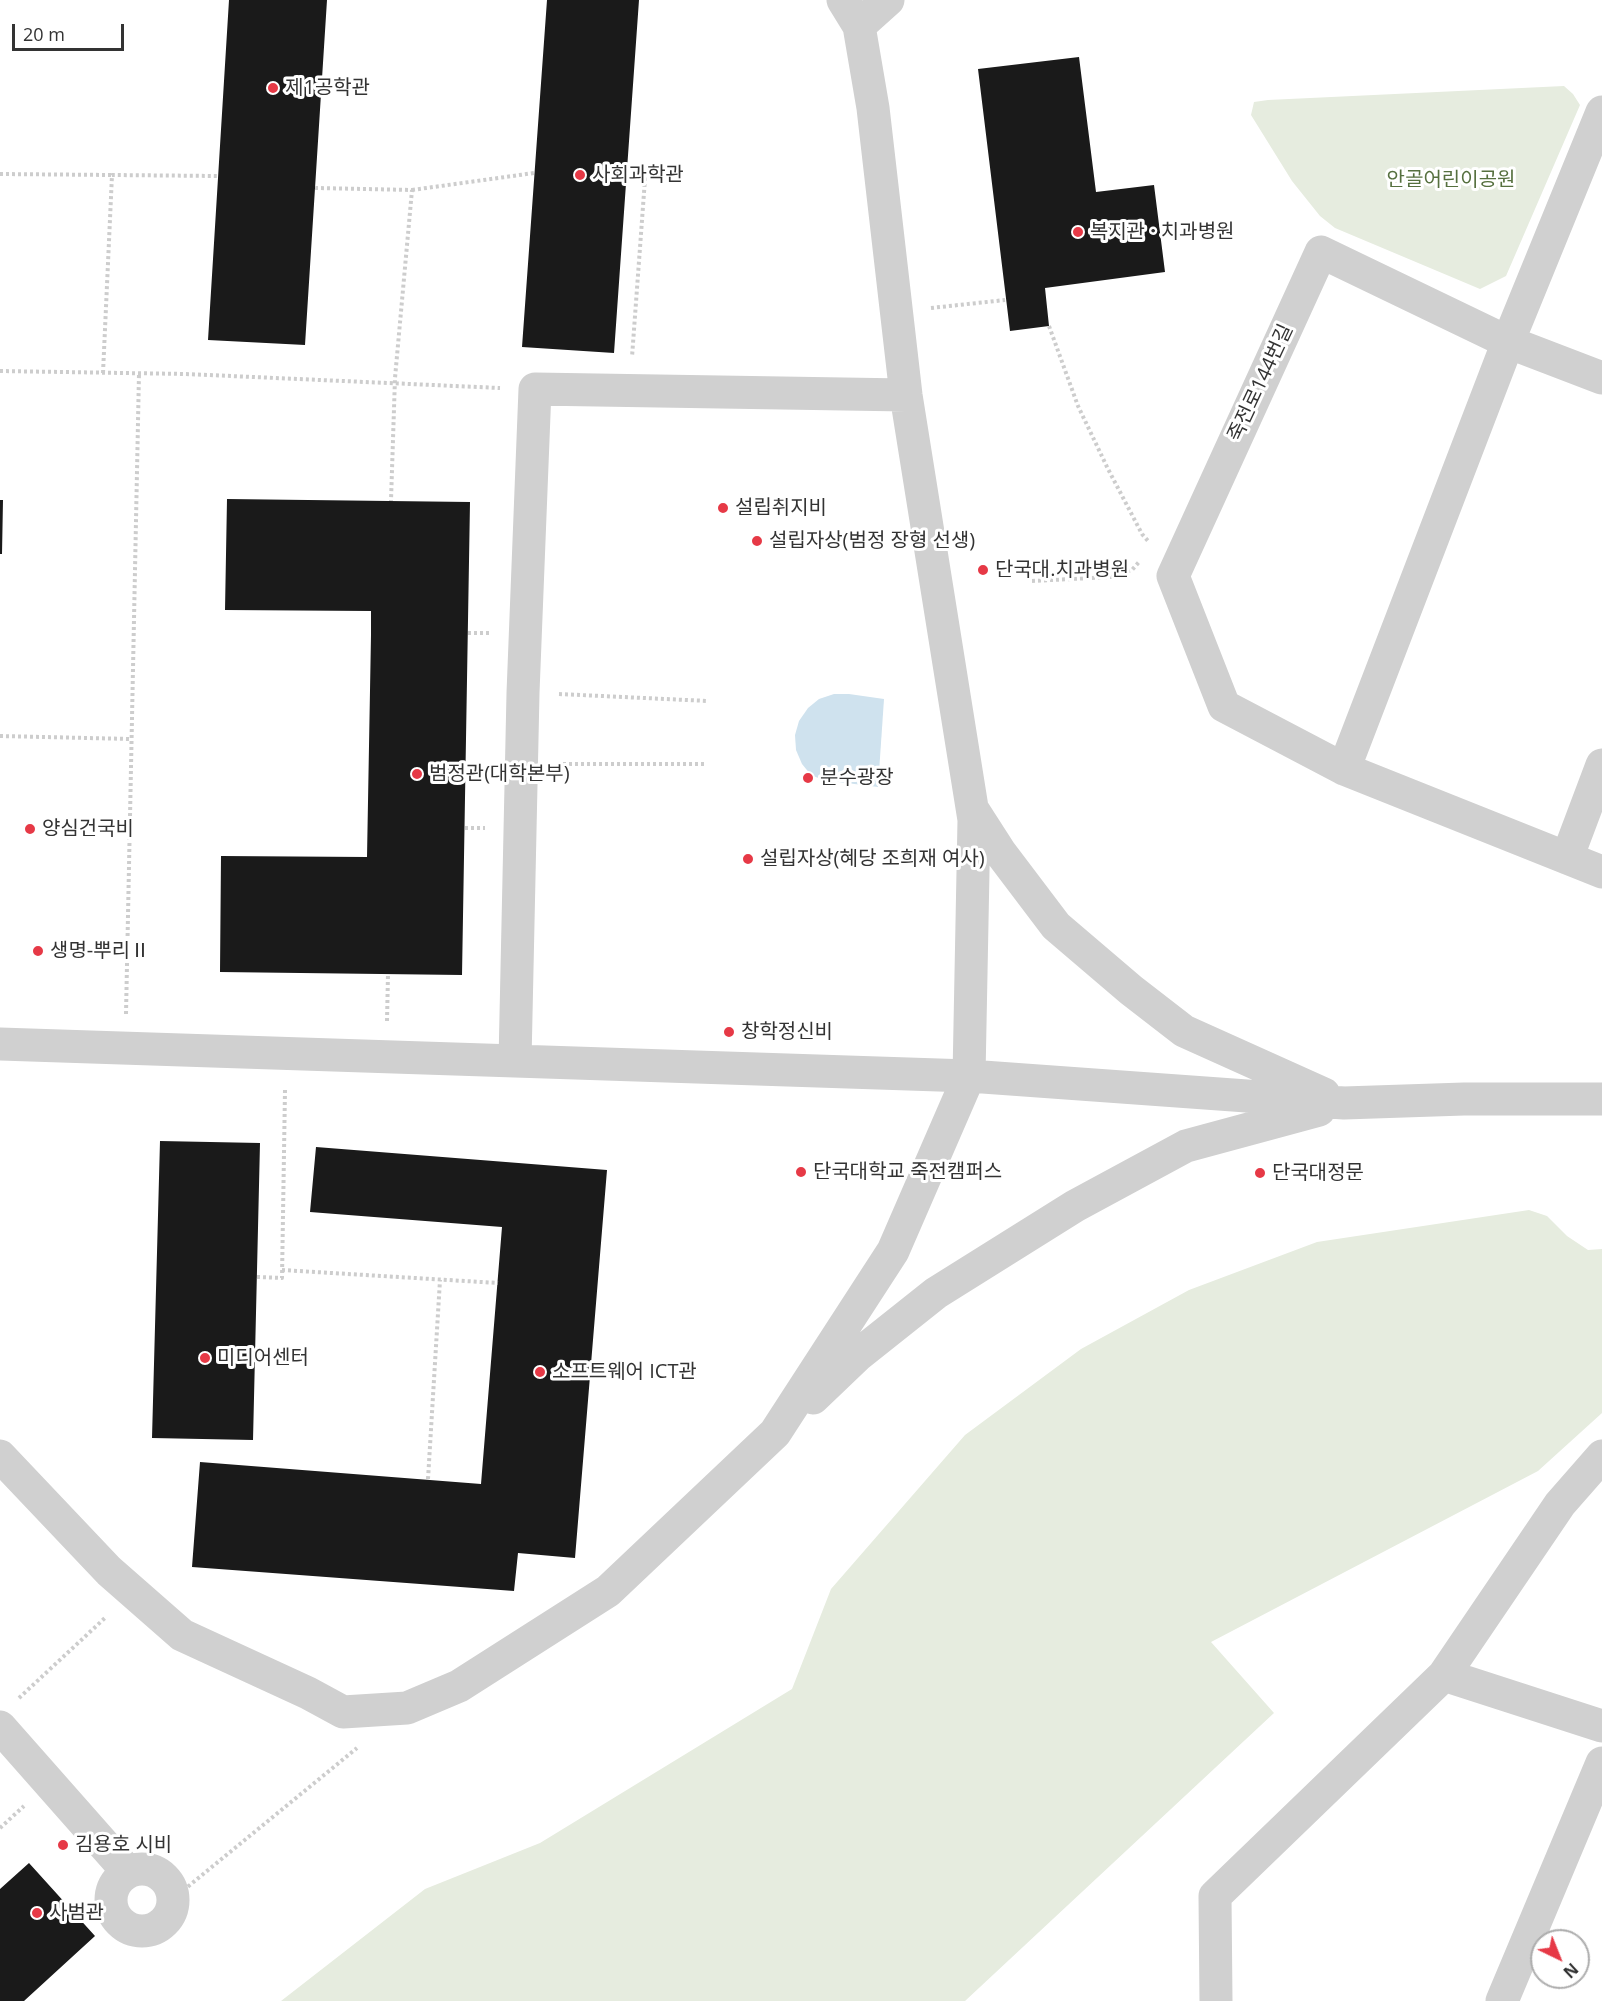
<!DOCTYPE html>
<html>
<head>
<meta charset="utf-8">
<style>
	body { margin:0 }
	#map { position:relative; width:1602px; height:2001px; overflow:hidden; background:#fff; font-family:"Open Sans",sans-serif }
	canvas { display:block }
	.north { position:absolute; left:1530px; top:1929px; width:60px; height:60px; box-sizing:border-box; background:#fff; border:2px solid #adadad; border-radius:50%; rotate:137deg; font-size:16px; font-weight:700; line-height:24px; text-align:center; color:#333 }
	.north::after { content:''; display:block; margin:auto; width:21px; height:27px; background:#e63946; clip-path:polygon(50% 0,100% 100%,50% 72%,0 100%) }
	.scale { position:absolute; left:12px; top:24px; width:112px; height:27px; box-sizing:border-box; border:3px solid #333; border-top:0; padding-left:8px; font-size:18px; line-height:21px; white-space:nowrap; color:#333; -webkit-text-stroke:4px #fff; paint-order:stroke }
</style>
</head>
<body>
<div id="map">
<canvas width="1602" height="2001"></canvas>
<div class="north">N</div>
<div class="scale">20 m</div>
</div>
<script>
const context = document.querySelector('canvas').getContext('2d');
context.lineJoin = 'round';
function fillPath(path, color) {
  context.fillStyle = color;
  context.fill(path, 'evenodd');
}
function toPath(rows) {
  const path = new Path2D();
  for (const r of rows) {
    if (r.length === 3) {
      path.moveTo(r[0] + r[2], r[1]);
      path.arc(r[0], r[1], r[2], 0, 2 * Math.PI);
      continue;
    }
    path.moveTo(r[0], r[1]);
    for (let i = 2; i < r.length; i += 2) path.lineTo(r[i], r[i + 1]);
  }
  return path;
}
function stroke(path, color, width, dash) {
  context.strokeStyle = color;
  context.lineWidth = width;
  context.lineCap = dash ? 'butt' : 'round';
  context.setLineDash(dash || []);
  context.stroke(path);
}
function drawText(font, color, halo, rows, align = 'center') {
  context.font = font + ' "Open Sans","Noto Sans KR",sans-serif';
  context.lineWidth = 6;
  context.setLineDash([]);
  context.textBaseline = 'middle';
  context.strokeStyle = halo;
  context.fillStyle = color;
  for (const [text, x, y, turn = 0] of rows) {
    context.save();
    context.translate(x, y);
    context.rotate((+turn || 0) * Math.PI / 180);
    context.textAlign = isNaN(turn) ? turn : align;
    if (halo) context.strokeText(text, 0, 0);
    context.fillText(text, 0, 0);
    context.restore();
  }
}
const green = toPath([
	[1564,86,1573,94,1580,105,1506,276,1480,289,1335,228,1320,216,1292,181,1251,115,1254,102,1268,100],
	[1529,1210,1547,1216,1567,1236,1588,1250,1602,1249,1602,1413,1538,1471,1211,1642,1274,1713,965,2001,281,2001,425,1889,540,1843,792,1689,831,1589,965,1435,1081,1349,1189,1290,1317,1242]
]);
const water = toPath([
	[834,694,849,694,884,699,878,787,823,780,811,775,802,764,796,750,795,735,799,721,808,708,819,699]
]);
const building = toPath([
	[229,0,327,0,305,345,208,340],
	[547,0,639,0,614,353,522,347],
	[1079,57,1096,192,1154,185,1165,272,1045,288,1049,326,1010,331,978,69],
	[227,499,470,502,462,975,220,972,221,856,367,857,371,635,371,611,225,610],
	[0,500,3,500,2,554,0,554],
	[160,1141,260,1143,253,1440,152,1438],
	[316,1147,607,1170,575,1558,518,1553,514,1591,192,1567,200,1462,481,1484,502,1227,310,1212],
	[29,1863,95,1936,24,2001,0,2001,0,1889]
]);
const path = toPath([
	[0,174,112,175],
	[626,178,645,179,632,357],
	[315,188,412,190,395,378,391,501],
	[412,190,534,173],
	[931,308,1005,300],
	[1049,326,1078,406,1108,469,1142,534,1148,541],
	[0,371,186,374,500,388],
	[103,373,112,175,218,176],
	[1032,581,1111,577,1132,570,1139,562],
	[468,633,491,633],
	[559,694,708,701],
	[0,736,131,739],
	[557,764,706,764],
	[465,828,485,828],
	[126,1014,139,373],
	[387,1021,388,974],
	[282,1270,498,1283],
	[257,1277,282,1278,285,1090],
	[428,1479,440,1280],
	[19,1698,106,1617],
	[0,1828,24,1806],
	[174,1898,357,1748]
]);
const minor = toPath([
	[859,26,888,0],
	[1602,378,1508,342,1321,252,1173,576,1224,706,1344,769,1602,872],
	[1344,769,1508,342,1602,112],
	[973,810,1000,852,1056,926,1131,990,1184,1031,1324,1094],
	[1567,858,1602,765],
	[0,1044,969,1076,1344,1103,1464,1099,1602,1099],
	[515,1061,523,693,535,389,906,395],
	[813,1398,858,1355,936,1293,1075,1206,1186,1146,1319,1110],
	[0,1456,109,1571,182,1635,308,1693,343,1712,407,1708,459,1686,608,1591,775,1433,893,1251,969,1076,974,820,906,395,873,108,859,26,843,0],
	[1444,1675,1602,1726],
	[0,1727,128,1872],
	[142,1900,31],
	[1216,2001,1215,1896,1444,1675,1560,1504,1602,1456],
	[1502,2001,1602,1763]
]);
const markers = [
	[273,88,6,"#e63946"],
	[580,175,6,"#e63946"],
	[1078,232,6,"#e63946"],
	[723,508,6,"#e63946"],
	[757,541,6,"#e63946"],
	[983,570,6,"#e63946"],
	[417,774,6,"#e63946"],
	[808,778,6,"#e63946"],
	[30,829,6,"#e63946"],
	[748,859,6,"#e63946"],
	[38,951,6,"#e63946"],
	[729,1032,6,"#e63946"],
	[801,1172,6,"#e63946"],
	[1260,1173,6,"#e63946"],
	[205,1358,6,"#e63946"],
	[540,1372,6,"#e63946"],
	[63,1845,6,"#e63946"],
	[37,1913,6,"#e63946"]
];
const poiNames = [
	["제1공학관",285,88],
	["사회과학관",592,175],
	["복지관 · 치과병원",1090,232],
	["설립취지비",735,508],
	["설립자상(범정 장형 선생)",769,541],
	["단국대.치과병원",995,570],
	["범정관(대학본부)",429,774],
	["분수광장",820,778],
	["양심건국비",42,829],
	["설립자상(혜당 조희재 여사)",760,859],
	["생명-뿌리Ⅱ",50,951],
	["창학정신비",741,1032],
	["단국대학교 죽전캠퍼스",813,1172],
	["단국대정문",1272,1173],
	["미디어센터",217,1358],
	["소프트웨어 ICT관",552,1372],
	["김용호 시비",75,1845],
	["사범관",49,1913]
];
const parkNames = [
	["안골어린이공원",1451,180]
];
const streetNames = [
	["죽전로144번길",1261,383,-65]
];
fillPath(green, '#e6ecdf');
fillPath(water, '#cfe2ee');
fillPath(building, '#1a1a1a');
stroke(path, '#cdcdcd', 4, [3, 3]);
stroke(minor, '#d0d0d0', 33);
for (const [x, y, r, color] of markers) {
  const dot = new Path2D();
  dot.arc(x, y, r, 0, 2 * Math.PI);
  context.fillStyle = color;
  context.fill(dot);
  stroke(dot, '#fff', 2);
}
drawText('20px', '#333', '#fff', poiNames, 'left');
drawText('20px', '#56703f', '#fff', parkNames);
drawText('20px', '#333', '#fff', streetNames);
</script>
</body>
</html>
